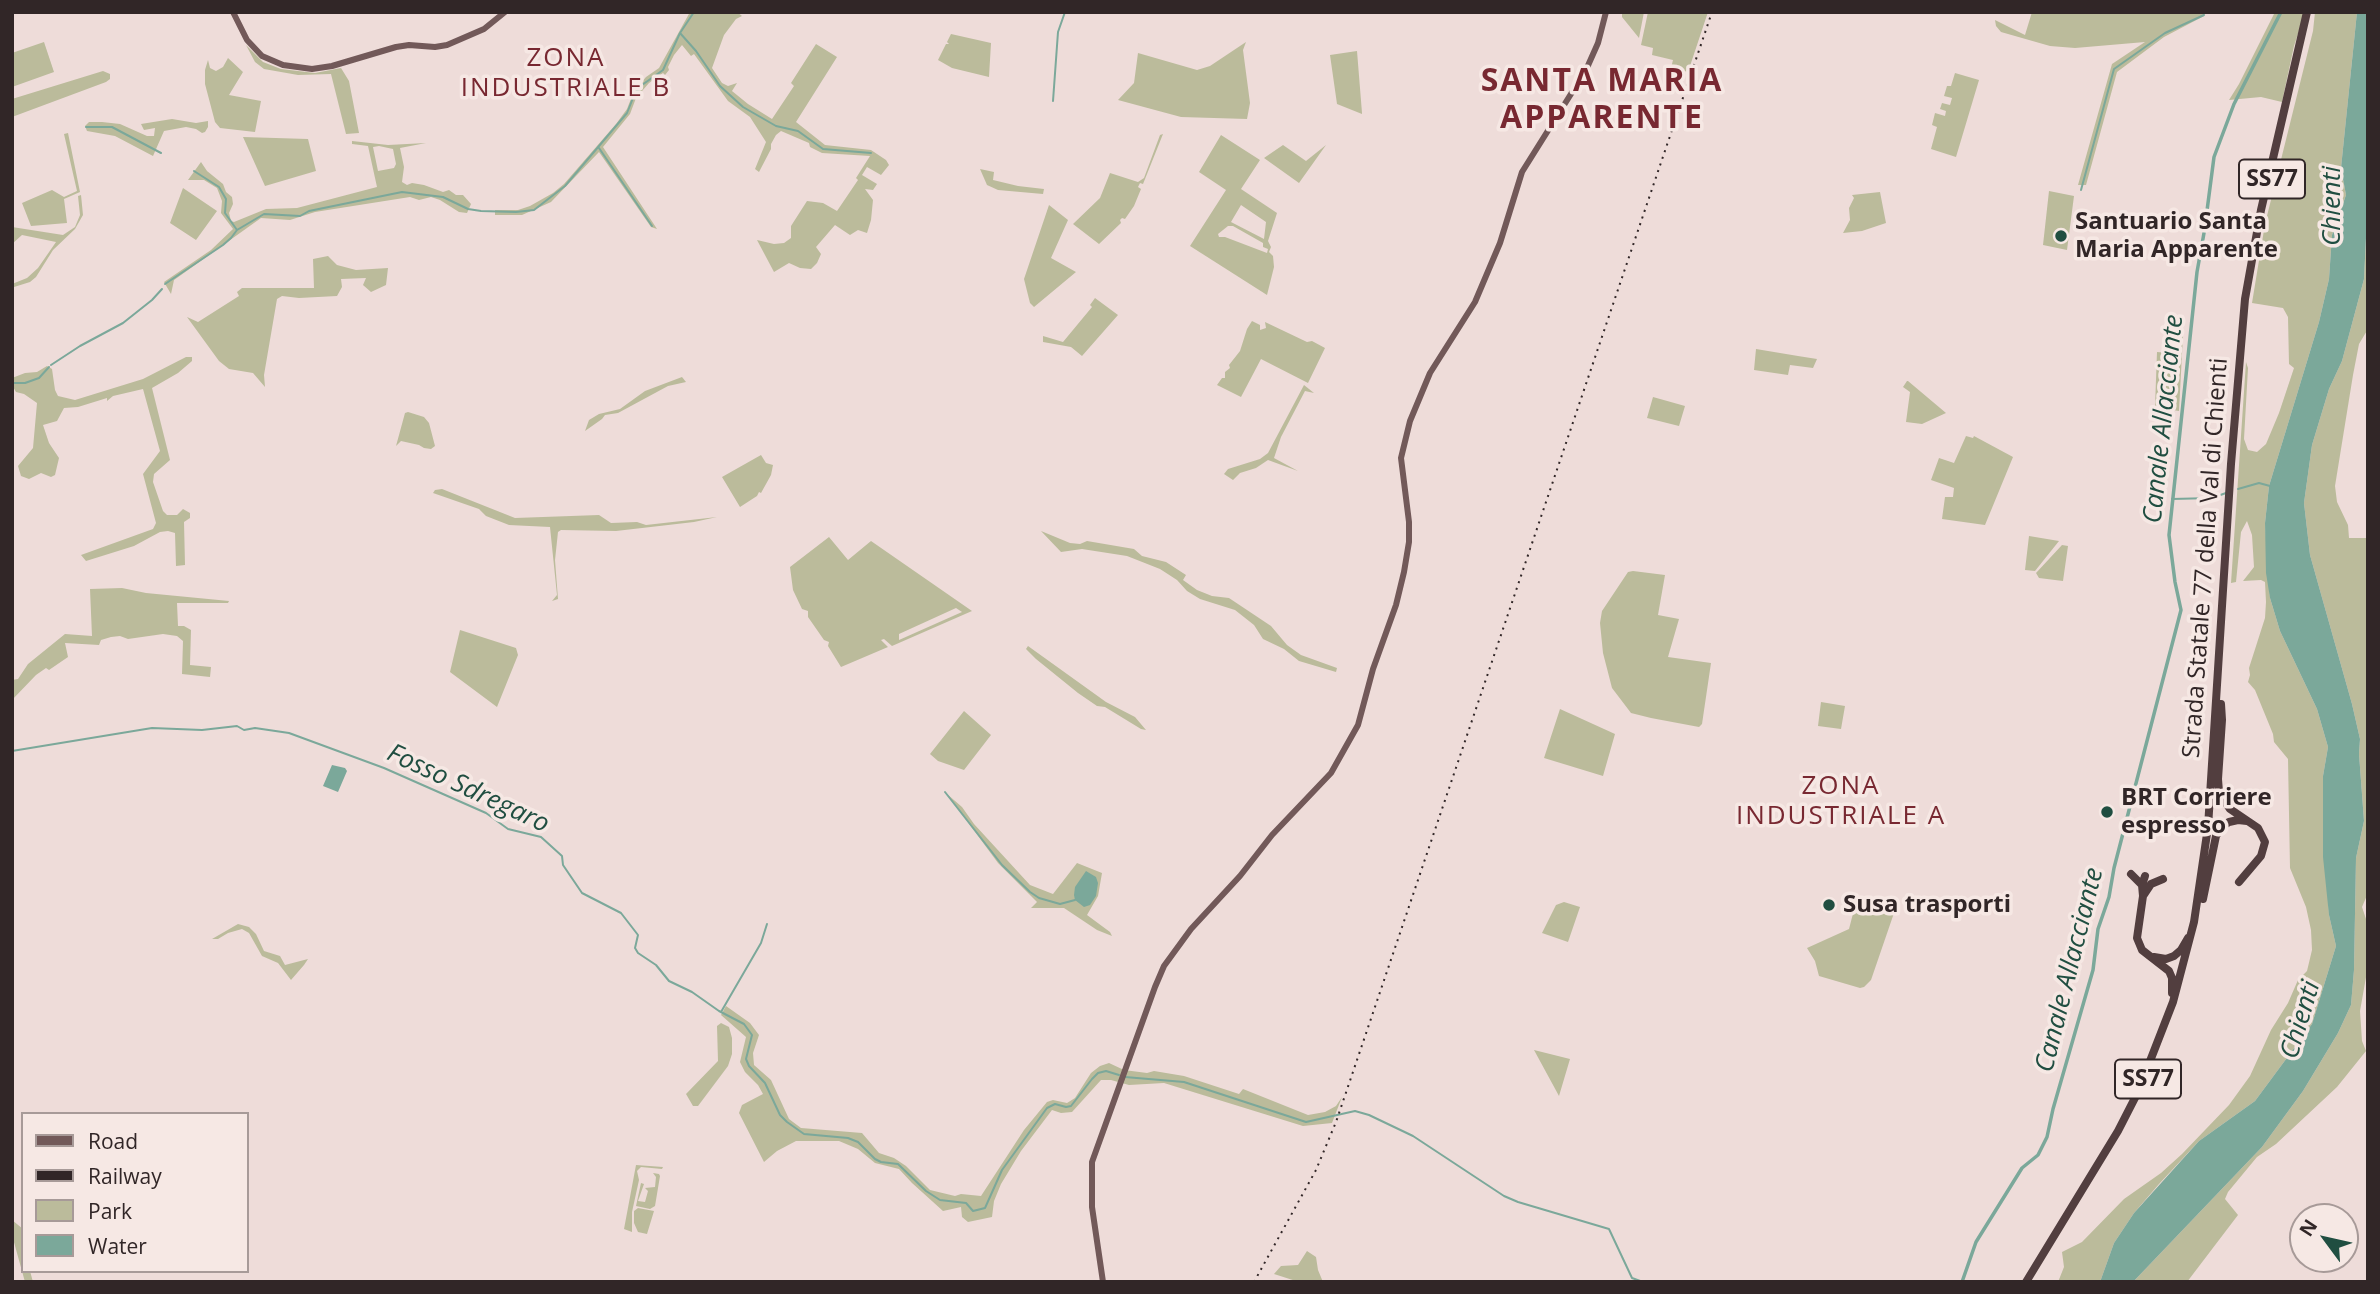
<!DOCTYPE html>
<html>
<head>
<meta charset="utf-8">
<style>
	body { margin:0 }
	#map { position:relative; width:2380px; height:1294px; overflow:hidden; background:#eedcd9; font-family:"Open Sans",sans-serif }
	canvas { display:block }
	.frame { position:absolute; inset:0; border:14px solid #312627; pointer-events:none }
	.legend { position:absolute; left:21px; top:1112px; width:228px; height:161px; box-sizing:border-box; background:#f6e8e4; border:2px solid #a79a98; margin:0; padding:9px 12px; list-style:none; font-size:21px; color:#312627 }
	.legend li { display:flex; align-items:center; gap:14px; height:35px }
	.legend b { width:35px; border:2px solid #a79a98 }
	.north { position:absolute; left:2289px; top:1203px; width:70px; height:70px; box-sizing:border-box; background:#f6e8e4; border:2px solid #a79a98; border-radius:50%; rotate:303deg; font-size:19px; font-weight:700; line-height:28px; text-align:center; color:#312627 }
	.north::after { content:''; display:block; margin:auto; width:24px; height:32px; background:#204e41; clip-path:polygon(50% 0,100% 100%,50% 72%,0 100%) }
</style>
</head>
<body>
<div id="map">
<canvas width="2380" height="1294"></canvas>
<div class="frame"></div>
<ul class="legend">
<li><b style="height:9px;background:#725959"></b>Road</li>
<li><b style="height:9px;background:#312627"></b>Railway</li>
<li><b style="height:19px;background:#bbbb9b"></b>Park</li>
<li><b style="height:19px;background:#7ba89a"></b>Water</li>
</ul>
<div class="north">N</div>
</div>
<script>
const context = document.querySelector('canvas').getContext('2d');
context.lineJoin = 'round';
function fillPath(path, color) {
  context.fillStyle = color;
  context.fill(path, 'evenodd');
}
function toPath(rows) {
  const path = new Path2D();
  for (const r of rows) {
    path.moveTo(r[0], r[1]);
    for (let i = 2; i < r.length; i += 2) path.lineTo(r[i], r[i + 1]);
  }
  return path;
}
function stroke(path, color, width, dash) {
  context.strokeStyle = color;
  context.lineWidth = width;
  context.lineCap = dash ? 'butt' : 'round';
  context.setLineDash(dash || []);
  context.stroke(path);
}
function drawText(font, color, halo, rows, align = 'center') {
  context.font = font + ' "Open Sans",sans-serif';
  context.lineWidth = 7;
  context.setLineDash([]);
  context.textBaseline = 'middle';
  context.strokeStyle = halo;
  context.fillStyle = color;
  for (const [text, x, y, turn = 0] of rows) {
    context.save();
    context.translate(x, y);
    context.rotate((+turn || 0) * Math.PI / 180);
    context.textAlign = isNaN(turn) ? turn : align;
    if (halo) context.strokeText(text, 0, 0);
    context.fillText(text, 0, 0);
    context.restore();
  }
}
const green = toPath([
	[690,12,737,12,742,16,736,19,724,35,712,68,722,83,728,86,737,83,732,91,748,104,772,119,794,86,791,83,816,44,837,57,796,122,825,145,871,150,886,160,889,165,881,175,867,167,862,175,877,184,873,190,865,189,873,200,871,220,867,233,858,230,850,235,835,225,816,247,821,254,817,263,811,269,800,268,789,263,774,272,757,240,774,244,784,243,791,238,791,226,807,201,823,203,837,211,858,180,856,178,870,156,822,153,810,147,809,143,781,131,776,135,771,144,771,149,759,172,755,169,766,142,750,117,728,101,694,54,691,56,682,45,674,55,668,67,669,70,665,75,663,73,649,83,636,98,630,114,603,147,657,229,651,227,599,152,551,202,522,215,495,215,495,210,518,210,530,206,553,193,564,184,616,124,627,109,634,91,646,77,659,68],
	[1622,12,1644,12,1639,38,1622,17],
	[1648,12,1708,12,1688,72,1671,68,1673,60,1652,55,1653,48,1641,45],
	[2032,12,2205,12,2204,16,2164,37,2117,72,2086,185,2078,185,2112,64,2145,42,2075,48,2050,46,2001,32,1996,26,1995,20,2025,35],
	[2275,12,2305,12,2294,46,2282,102,2261,97,2229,100,2239,84],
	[2315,12,2357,12,2341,168,2346,195,2332,235,2329,279,2319,322,2269,486,2265,523,2270,598,2280,631,2317,709,2328,747,2323,776,2329,915,2336,946,2312,1024,2255,1101,2199,1141,2159,1184,2134,1213,2114,1243,2100,1282,2058,1282,2064,1267,2062,1252,2082,1242,2124,1199,2161,1173,2182,1154,2229,1105,2250,1076,2271,1030,2288,1003,2298,980,2307,971,2312,950,2311,930,2306,907,2290,868,2288,759,2274,742,2273,734,2255,690,2248,682,2250,675,2249,668,2265,618,2266,602,2265,582,2261,580,2243,581,2254,567,2252,535,2247,521,2241,532,2236,582,2231,583,2246,362,2248,368,2244,439,2248,450,2257,452,2266,444,2279,413,2294,368,2289,364,2288,317,2283,308,2252,303,2265,224,2313,31],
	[951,34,991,43,989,77,952,68,938,60,946,44,949,44,947,42],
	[44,42,54,72,12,87,12,53],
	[1246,42,1243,50,1250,103,1247,119,1181,117,1118,100,1134,83,1138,53,1197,70,1210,66],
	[246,45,263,62,281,69,315,73,341,68,349,81,359,133,346,134,331,74,298,75,264,69,255,62],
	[1357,51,1362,113,1362,114,1337,104,1330,55],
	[228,58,243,72,229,95,261,101,255,132,220,128,215,122,205,84,205,70,208,60,210,68,216,71,223,67],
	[103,71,110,74,110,79,106,82,12,117,12,99],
	[1955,73,1979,80,1956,157,1931,149,1937,127,1932,125,1935,113,1945,116,1946,111,1940,109,1942,103,1950,105,1952,98,1944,96,1947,86,1951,86],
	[172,119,196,123,208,121,208,127,205,132,202,133,196,129,186,127,164,131,153,156,115,136,87,131,85,126,89,122,102,122,120,124,147,136,154,136,155,128,144,130,141,124],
	[68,133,80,192,64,199,67,223,31,226,22,203,52,190,64,197,77,191,64,134],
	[1163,134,1143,184,1140,183,1138,187,1141,189,1134,206,1125,219,1122,218,1120,220,1121,223,1099,244,1073,224,1100,198,1110,173,1138,182,1144,178,1160,135],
	[1221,135,1260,160,1241,189,1277,213,1268,241,1271,247,1269,252,1273,256,1274,267,1267,295,1190,246,1226,190,1199,172],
	[1241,205,1266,222,1264,239,1231,222],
	[1228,226,1233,226,1263,243,1263,247,1268,249,1267,253,1225,237,1219,237,1218,234],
	[243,137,308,139,316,171,265,186],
	[352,141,388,145,426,143,400,148,404,167,402,182,407,185,412,183,424,185,443,192,449,190,456,195,463,195,471,204,467,213,459,212,440,200,431,197,419,200,410,197,315,212,290,220,261,218,174,280,171,294,164,282,211,250,233,229,221,213,222,201,217,188,204,180,188,180,201,162,207,171,223,184,226,192,232,197,233,204,229,213,231,221,234,222,266,209,297,208,377,187,368,146,352,144],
	[379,146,393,149,396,164,394,168,378,171,373,147],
	[1283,145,1306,161,1326,145,1299,183,1264,158],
	[980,169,994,172,993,180,1018,186,1044,189,1043,194,998,190,987,185],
	[183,188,217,211,196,240,170,223],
	[2049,191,2074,196,2067,250,2043,245],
	[1880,192,1886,223,1862,231,1843,233,1850,220,1849,208,1854,198,1852,195],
	[81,195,83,215,75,229,53,250,36,277,30,282,14,287,12,284,27,278,38,268,56,242,22,235,12,244,12,227,63,235,75,227,80,215,78,196],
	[2368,197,2368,329,2359,344,2353,375,2335,486,2337,502,2348,525,2349,538,2368,538,2368,893,2362,907,2368,925,2368,966,2360,1011,2362,1041,2366,1051,2337,1087,2276,1144,2257,1157,2228,1192,2225,1199,2238,1215,2187,1282,2133,1282,2262,1147,2303,1091,2338,1033,2351,1005,2354,970,2356,858,2364,821,2359,754,2360,739,2352,704,2310,555,2304,503,2312,445,2329,389,2342,361,2364,279],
	[1049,205,1068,220,1051,258,1076,272,1034,307,1030,303,1024,279],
	[328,256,337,265,356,270,388,268,386,285,371,292,363,285,366,278,341,279,342,287,337,296,299,298,282,296,277,299,264,375,265,387,253,373,229,369,219,361,187,317,198,322,239,296,237,292,242,288,314,288,313,259],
	[1095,298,1118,315,1082,356,1071,347,1043,342,1043,336,1063,342,1092,307,1090,305],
	[1252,321,1260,325,1260,330,1266,328,1265,322,1307,342,1312,341,1325,348,1308,383,1261,359,1241,397,1217,385,1222,378,1225,378,1225,372,1230,368,1229,365,1240,351,1247,329],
	[2175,334,2183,335,2179,411,2155,407,2157,352,2169,353,2170,337,2175,337],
	[1756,349,1798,356,1817,359,1813,368,1790,365,1788,375,1754,370],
	[186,357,192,357,192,361,178,373,152,388,170,460,154,474,153,482,163,511,167,515,177,515,183,509,190,513,190,518,184,522,185,565,176,566,175,533,168,531,160,532,134,546,86,561,81,555,153,529,156,523,143,474,160,451,143,389,113,396,107,401,107,398,78,407,64,408,57,421,43,425,49,443,59,458,55,475,51,477,41,473,29,479,21,476,18,466,33,448,37,403,24,394,16,392,12,385,12,378,25,373,37,372,47,366,52,369,55,390,58,396,75,400,143,379],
	[682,377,686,382,668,386,618,413,605,415,602,419,585,431,589,420,599,414,620,409,645,391],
	[1907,381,1908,381,1946,413,1922,424,1906,422,1910,392,1903,387],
	[1304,385,1314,393,1305,391,1281,437,1274,458,1298,471,1268,460,1256,468,1240,473,1233,480,1224,474,1228,469,1260,459,1268,453],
	[1653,397,1685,406,1679,426,1647,418],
	[408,412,424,417,429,423,435,446,431,449,424,448,419,445,401,441,396,446,405,413],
	[1966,436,1973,438,1974,436,2013,457,1985,525,1942,519,1945,497,1953,497,1954,488,1931,480,1939,458,1954,463],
	[761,455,766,463,773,465,771,475,761,493,759,492,757,496,740,507,722,477],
	[442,489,515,518,599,515,611,523,637,522,646,525,717,517,694,522,616,531,561,530,558,532,555,560,558,599,552,601,557,595,550,527,509,525,486,516,479,509,433,493,435,490],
	[1041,531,1070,543,1080,544,1087,541,1134,549,1142,556,1166,562,1186,575,1183,580,1197,590,1212,596,1229,598,1271,626,1287,645,1301,655,1337,668,1336,672,1299,661,1284,649,1263,639,1254,625,1235,610,1200,599,1187,591,1177,580,1160,569,1127,556,1082,549,1061,552],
	[2029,536,2059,541,2035,571,2025,570],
	[829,537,848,560,871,541,972,611,892,646,884,639,881,640,888,647,841,667,828,646,829,642,824,640,808,617,808,611,802,609,793,590,790,567],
	[956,608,962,612,899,640,899,634],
	[2062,545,2068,546,2063,581,2039,578,2036,573],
	[1633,571,1665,575,1658,615,1679,619,1668,657,1711,663,1702,724,1699,727,1651,718,1631,713,1612,688,1603,653,1600,623,1602,611,1628,572],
	[122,588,146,593,229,601,228,603,177,603,178,626,184,626,191,630,190,665,211,667,210,677,182,674,183,641,177,636,163,634,128,639,120,636,111,637,101,640,99,645,65,643,68,657,49,670,46,668,36,675,12,700,12,680,18,679,28,664,65,634,92,636,90,589],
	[460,630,516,648,518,655,497,707,450,672],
	[1028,646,1106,702,1135,717,1146,730,1141,729,1105,707,1097,706,1078,693,1036,659,1026,649],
	[1821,702,1845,706,1841,729,1818,726],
	[1560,709,1615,734,1603,776,1544,758],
	[964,711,991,735,964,770,938,761,930,754],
	[947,794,962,807,974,824,1030,885,1053,894,1077,863,1102,873,1098,896,1087,915,1110,932,1112,936,1097,930,1064,908,1031,908,1037,902,998,863],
	[1564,902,1580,907,1568,942,1542,933,1556,905],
	[1856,902,1894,913,1871,980,1864,987,1860,988,1819,976,1815,961,1807,948,1849,929],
	[238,924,249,927,256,934,264,951,280,956,285,965,308,959,304,965,291,980,278,963,262,956,249,933,242,929,228,933,218,939,212,939],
	[726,1006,750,1023,759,1035,753,1053,754,1065,771,1080,789,1119,801,1128,862,1133,879,1153,894,1158,906,1166,930,1190,955,1196,961,1194,981,1196,1024,1130,1047,1102,1053,1100,1067,1103,1075,1098,1091,1073,1100,1066,1109,1063,1124,1070,1147,1073,1154,1071,1184,1076,1239,1094,1243,1089,1308,1115,1325,1112,1336,1106,1342,1097,1332,1123,1303,1126,1164,1083,1129,1085,1111,1080,1101,1080,1072,1112,1061,1113,1052,1110,1021,1151,1001,1184,994,1201,992,1217,968,1222,962,1217,961,1207,943,1211,912,1183,899,1169,875,1163,858,1149,839,1141,796,1141,777,1151,764,1162,739,1113,742,1105,763,1094,758,1085,745,1072,740,1062,746,1037,721,1015],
	[721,1023,729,1027,732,1038,732,1054,728,1066,698,1106,693,1106,686,1094,718,1061,717,1026],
	[1534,1050,1570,1059,1559,1096],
	[636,1165,663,1167,662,1169,641,1167,637,1171,639,1180,632,1212,632,1232,624,1229],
	[653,1173,659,1174,660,1176,655,1206,650,1209,636,1206,641,1183,644,1184,638,1201,645,1202,648,1191,645,1188,655,1187,656,1177],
	[638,1208,654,1211,647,1234,638,1232,634,1223,634,1211],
	[12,1220,23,1229,23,1271,30,1271,33,1282,25,1282,12,1235],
	[1307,1251,1316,1257,1318,1270,1323,1282,1299,1282,1274,1274,1281,1266,1298,1265]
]);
const water = toPath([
	[2357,12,2368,12,2368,197,2364,279,2342,361,2329,389,2312,445,2304,503,2310,555,2352,704,2360,739,2359,754,2364,821,2356,858,2354,970,2351,1005,2338,1033,2303,1091,2262,1147,2133,1282,2100,1282,2114,1243,2134,1213,2199,1141,2255,1101,2312,1024,2336,946,2329,915,2323,857,2323,776,2328,747,2317,709,2280,631,2270,598,2266,573,2265,523,2269,486,2319,322,2329,279,2332,235,2346,195,2341,168],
	[332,765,345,768,347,771,338,792,323,786],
	[1086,871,1096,877,1098,883,1096,896,1090,905,1084,907,1075,900,1074,895,1075,887]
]);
const stream = toPath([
	[2210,13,2210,12],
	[680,33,696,51,720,86,743,107,776,126,798,131,823,149,871,153],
	[1053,101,1058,32,1065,12],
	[86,127,112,127,161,153],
	[599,148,652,226],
	[194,171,219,187,226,199,225,213,237,230],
	[2081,190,2114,69,2165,33,2204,15],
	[165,284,223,245,231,238,237,230,264,214,300,216,309,211,402,192,443,197,468,209,481,211,516,212,534,210,565,186,627,113,635,93,642,85,663,70,680,33,694,12],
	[51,365,80,346,123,323,152,300,162,289],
	[12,383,25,383,39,378,49,367],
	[2238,489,2259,483,2270,486],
	[2172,499,2212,498,2226,493],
	[12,751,152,728,202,730,237,726,244,730,255,728,289,733,384,768,486,813,508,829,541,837,562,856,563,865,582,893,621,913,638,935,635,948,638,953,656,965,669,981,692,992,719,1011,744,1024,752,1035,746,1059,749,1066,765,1083,780,1115,787,1122,804,1134,848,1138,858,1142,875,1159,881,1162,898,1164,926,1191,940,1200,966,1203,973,1211,985,1208,1002,1170,1047,1108,1055,1104,1066,1107,1071,1106,1092,1079,1098,1073,1106,1071,1119,1075],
	[945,792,1002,865,1030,892,1039,898,1060,904,1075,900],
	[721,1012,761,943,767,924],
	[1125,1077,1184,1082,1306,1122,1355,1111,1369,1115,1413,1136,1504,1196,1518,1202,1609,1229,1632,1278,1643,1282]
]);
const canal = toPath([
	[2205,226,2214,157,2234,104,2281,12],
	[1962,1282,1976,1242,2022,1168,2038,1155,2047,1137,2053,1109,2093,970,2098,929,2109,897,2114,868,2181,610,2175,582,2169,535,2197,272,2204,233]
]);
const major = toPath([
	[233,12,247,40,262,56,283,65,312,69,332,66,396,47,409,45,435,47,447,45,484,29,505,12],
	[1103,1282,1092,1207,1092,1162,1155,987,1164,966,1191,929,1240,876,1272,835,1331,773,1358,725,1373,669,1396,605,1404,572,1409,542,1409,522,1401,458,1410,421,1430,373,1475,302,1500,243,1522,172,1586,70,1598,43,1606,12]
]);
const highway = toPath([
	[2221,704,2222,720,2218,779,2219,792,2230,809,2258,828,2265,842,2261,856,2239,882],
	[2131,874,2142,885],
	[2163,879,2151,884,2143,896,2137,938,2142,950,2169,971,2172,978,2172,993],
	[2143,896,2142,885,2145,876],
	[2203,899,2216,836,2224,825,2229,822,2238,820,2247,821],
	[2154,957,2166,959,2174,956,2181,950,2188,938],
	[2026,1282,2118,1131,2138,1092,2173,1002,2194,922,2208,827,2231,464,2245,299,2261,210,2307,12]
]);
const rail = toPath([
	[1254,1282,1316,1170,1336,1122,1712,12]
]);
const markers = [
	[2061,236,7,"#204e41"],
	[2107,812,7,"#204e41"],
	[1829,905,7,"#204e41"]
];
const shields = [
	[2272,179,66],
	[2148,1079,66]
];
const shieldNames = [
	["SS77",2272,179],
	["SS77",2148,1079]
];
const poiNames = [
	["Santuario Santa",2075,222],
	["Maria Apparente",2075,250],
	["BRT Corriere",2121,798],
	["espresso",2121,826],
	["Susa trasporti",1843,905]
];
const streetNames = [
	["Strada Statale 77 della Val di Chienti",2206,558,-86]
];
const neighbourhoodNames = [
	["ZONA",566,59],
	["INDUSTRIALE B",566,89],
	["ZONA",1841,787],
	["INDUSTRIALE A",1841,817]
];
const waterNames = [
	["Chienti",2333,206,-90],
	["Canale Allacciante",2164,419,-84],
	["Fosso Sdregaro",468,789,25],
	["Canale Allacciante",2070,970,-76],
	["Chienti",2301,1020,-73]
];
const districtNames = [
	["SANTA MARIA",1602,82],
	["APPARENTE",1602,119]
];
fillPath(green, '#bbbb9b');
fillPath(water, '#7ba89a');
stroke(stream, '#7ba89a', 2);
stroke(canal, '#7ba89a', 3.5);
stroke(major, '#725959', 6);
stroke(highway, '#523e3f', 8);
stroke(rail, '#312627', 2, [2, 5]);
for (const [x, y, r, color] of markers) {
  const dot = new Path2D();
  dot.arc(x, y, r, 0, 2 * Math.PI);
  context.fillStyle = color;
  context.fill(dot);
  stroke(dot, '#f6e8e4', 2.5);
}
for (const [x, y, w] of shields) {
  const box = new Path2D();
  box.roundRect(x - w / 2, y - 19.5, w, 39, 5);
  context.fillStyle = '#f6e8e4';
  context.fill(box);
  stroke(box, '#312627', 2);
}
drawText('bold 23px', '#312627', null, shieldNames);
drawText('bold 24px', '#312627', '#f6e8e4', poiNames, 'left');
drawText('24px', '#312627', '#f6e8e4', streetNames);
context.letterSpacing = '2px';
drawText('26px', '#782831', '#f6e8e4', neighbourhoodNames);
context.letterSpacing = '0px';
drawText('italic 26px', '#204e41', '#f6e8e4', waterNames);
context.letterSpacing = '2px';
drawText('bold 32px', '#782831', '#f6e8e4', districtNames);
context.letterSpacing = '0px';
</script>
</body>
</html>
